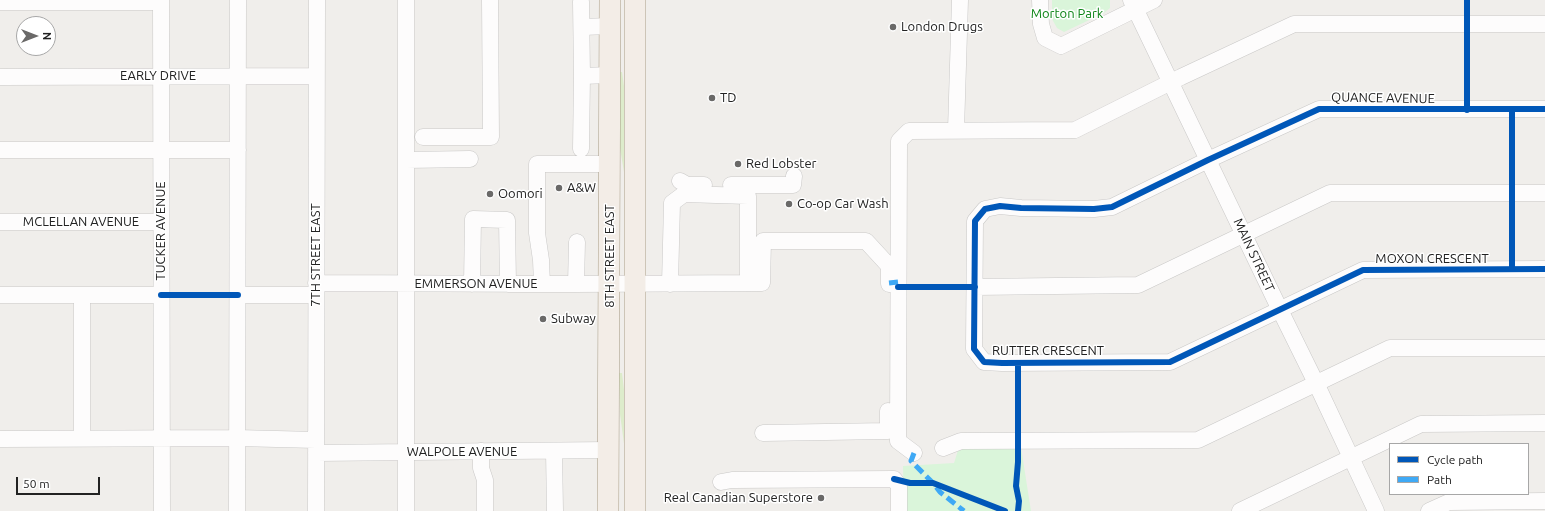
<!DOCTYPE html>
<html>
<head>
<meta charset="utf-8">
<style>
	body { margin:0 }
	#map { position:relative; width:1545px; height:511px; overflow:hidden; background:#f0eeeb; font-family:Ubuntu,sans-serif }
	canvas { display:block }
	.legend { position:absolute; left:1389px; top:443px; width:140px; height:52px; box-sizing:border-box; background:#fff; border:1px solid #a7a7a7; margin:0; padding:5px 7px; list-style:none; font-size:12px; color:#222 }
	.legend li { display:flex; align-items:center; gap:8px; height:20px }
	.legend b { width:20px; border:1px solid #a7a7a7 }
	.north { position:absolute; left:16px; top:16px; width:40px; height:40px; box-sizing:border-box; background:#fff; border:1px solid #a7a7a7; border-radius:50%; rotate:90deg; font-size:11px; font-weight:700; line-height:16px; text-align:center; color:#222 }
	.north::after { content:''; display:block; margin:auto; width:14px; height:18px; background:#6a6968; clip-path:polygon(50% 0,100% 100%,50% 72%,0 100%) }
	.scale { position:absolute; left:16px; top:477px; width:84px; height:18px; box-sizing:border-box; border:2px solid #222; border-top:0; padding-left:5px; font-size:12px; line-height:14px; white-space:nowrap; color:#222; -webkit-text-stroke:3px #fff; paint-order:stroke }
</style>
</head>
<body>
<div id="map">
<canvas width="1545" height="511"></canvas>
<ul class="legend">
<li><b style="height:5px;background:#0057b8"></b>Cycle path</li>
<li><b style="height:5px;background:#3fa9f5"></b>Path</li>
</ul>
<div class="north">N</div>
<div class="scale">50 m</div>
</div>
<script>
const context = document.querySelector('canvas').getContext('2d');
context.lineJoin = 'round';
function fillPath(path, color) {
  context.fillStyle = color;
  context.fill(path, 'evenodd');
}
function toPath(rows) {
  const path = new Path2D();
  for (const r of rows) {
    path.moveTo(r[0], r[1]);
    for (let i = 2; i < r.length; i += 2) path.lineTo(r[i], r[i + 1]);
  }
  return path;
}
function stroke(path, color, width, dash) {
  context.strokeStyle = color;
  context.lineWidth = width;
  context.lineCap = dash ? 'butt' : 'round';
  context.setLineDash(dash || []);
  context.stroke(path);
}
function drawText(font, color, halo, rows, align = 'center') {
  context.font = font + ' Ubuntu,sans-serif';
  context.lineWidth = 3;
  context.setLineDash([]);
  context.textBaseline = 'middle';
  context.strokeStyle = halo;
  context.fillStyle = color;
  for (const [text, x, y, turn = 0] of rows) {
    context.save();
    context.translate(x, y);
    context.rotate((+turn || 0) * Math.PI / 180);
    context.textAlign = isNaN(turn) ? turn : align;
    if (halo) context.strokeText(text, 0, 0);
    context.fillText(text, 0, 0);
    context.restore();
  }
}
const grass = toPath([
	[619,72,622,72,625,93,625,178,620,148],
	[619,373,622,373,625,398,625,451,620,414]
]);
const park = toPath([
	[1052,0,1110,0,1110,8,1104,13,1064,32,1057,28,1052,19],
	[961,441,1020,441,1031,511,904,511,903,466,954,463]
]);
const minor = toPath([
	[161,0,162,511],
	[1040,0,1041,24,1045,38,1061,46,1154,0],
	[1131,0,1280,310,1316,383,1376,511],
	[0,2,161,2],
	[581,2,582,76,610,75],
	[582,27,610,26],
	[0,77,316,76],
	[1545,109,1319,109,1208,160,1112,207,1094,209,1021,208,1000,206,985,209,975,221,974,349,984,362,1002,363,1170,362,1363,270,1545,269],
	[956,130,960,0],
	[423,137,491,137,490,0],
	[581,149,582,76],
	[0,150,238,150],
	[406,160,470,159],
	[680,181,687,185,704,185],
	[731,185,793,185,794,176],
	[0,222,161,222],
	[316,283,573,284,762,283,763,241,866,241,889,266,889,284],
	[472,284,473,219,507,220,508,284],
	[542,284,541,260,537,233,537,164,610,164],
	[576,284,577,242],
	[670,284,672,203,684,194,748,196,748,283],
	[975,287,1138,285,1330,193,1545,193],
	[0,295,161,295],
	[238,295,316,295],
	[82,296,82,438],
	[763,433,888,431,888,411],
	[0,439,237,438,316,440],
	[943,448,961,441,1198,440,1390,348,1545,348],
	[481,451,481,468,485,480,485,511],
	[554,451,555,511],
	[316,453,608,450],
	[914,453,898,441,899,141,909,131,1075,130,1181,77,1294,24,1545,24],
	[721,482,732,480,894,479,899,486,899,511],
	[237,511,238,0],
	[316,511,317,0],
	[406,511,406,0],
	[1240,511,1421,424,1545,423],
	[1429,511,1449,502,1545,501]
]);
const major = toPath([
	[608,511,610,0],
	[635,511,635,0]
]);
const quiet = toPath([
	[889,283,898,282],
	[914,453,911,461,933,483,940,492,964,511]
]);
const cycleway = toPath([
	[1545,109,1319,109,1208,160,1112,207,1094,209,1021,208,1000,206,985,209,975,221,974,349,984,362,1002,363,1170,362,1363,270,1545,269],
	[1467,110,1467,0],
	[1512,110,1512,269],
	[898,287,975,287],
	[161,295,238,295],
	[894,479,910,483,933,483,1005,511],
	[1018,511,1019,501,1016,486,1018,462,1018,363]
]);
const markers = [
	[893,27,4,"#6a6968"],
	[712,98,4,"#6a6968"],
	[738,164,4,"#6a6968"],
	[559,188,4,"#6a6968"],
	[490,194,4,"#6a6968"],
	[789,204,4,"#6a6968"],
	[543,319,4,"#6a6968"],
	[821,498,4,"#6a6968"]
];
const parkNames = [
	["Morton Park",1067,14]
];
const poiNames = [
	["London Drugs",901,27],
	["TD",720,98],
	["Red Lobster",746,164],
	["A&W",567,188],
	["Oomori",498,194],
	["Co-op Car Wash",797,204],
	["Subway",551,319],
	["Real Canadian Superstore",813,498,"right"]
];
const streetNames = [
	["EARLY DRIVE",158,76],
	["QUANCE AVENUE",1383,98,1],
	["MCLELLAN AVENUE",81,222],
	["TUCKER AVENUE",161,231,-90],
	["7TH STREET EAST",316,255,-90],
	["MAIN STREET",1254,255,65],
	["8TH STREET EAST",610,256,-90],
	["MOXON CRESCENT",1432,259],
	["EMMERSON AVENUE",476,284],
	["RUTTER CRESCENT",1048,351],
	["WALPOLE AVENUE",462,452]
];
fillPath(grass, '#ddeccb');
fillPath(park, '#daf5da');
stroke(minor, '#c9c8c7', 17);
stroke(major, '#a79c86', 22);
stroke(minor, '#fdfcfc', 16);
stroke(major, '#f3ede7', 21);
stroke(quiet, '#3fa9f5', 5, [10, 5]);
stroke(cycleway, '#0057b8', 6);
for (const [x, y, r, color] of markers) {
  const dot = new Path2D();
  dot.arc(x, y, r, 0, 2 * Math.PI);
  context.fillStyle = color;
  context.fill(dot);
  stroke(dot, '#fff', 1.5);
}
drawText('13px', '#0c8416', '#fff', parkNames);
drawText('13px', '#222', '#fff', poiNames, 'left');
drawText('13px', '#222', '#fff', streetNames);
</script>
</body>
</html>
